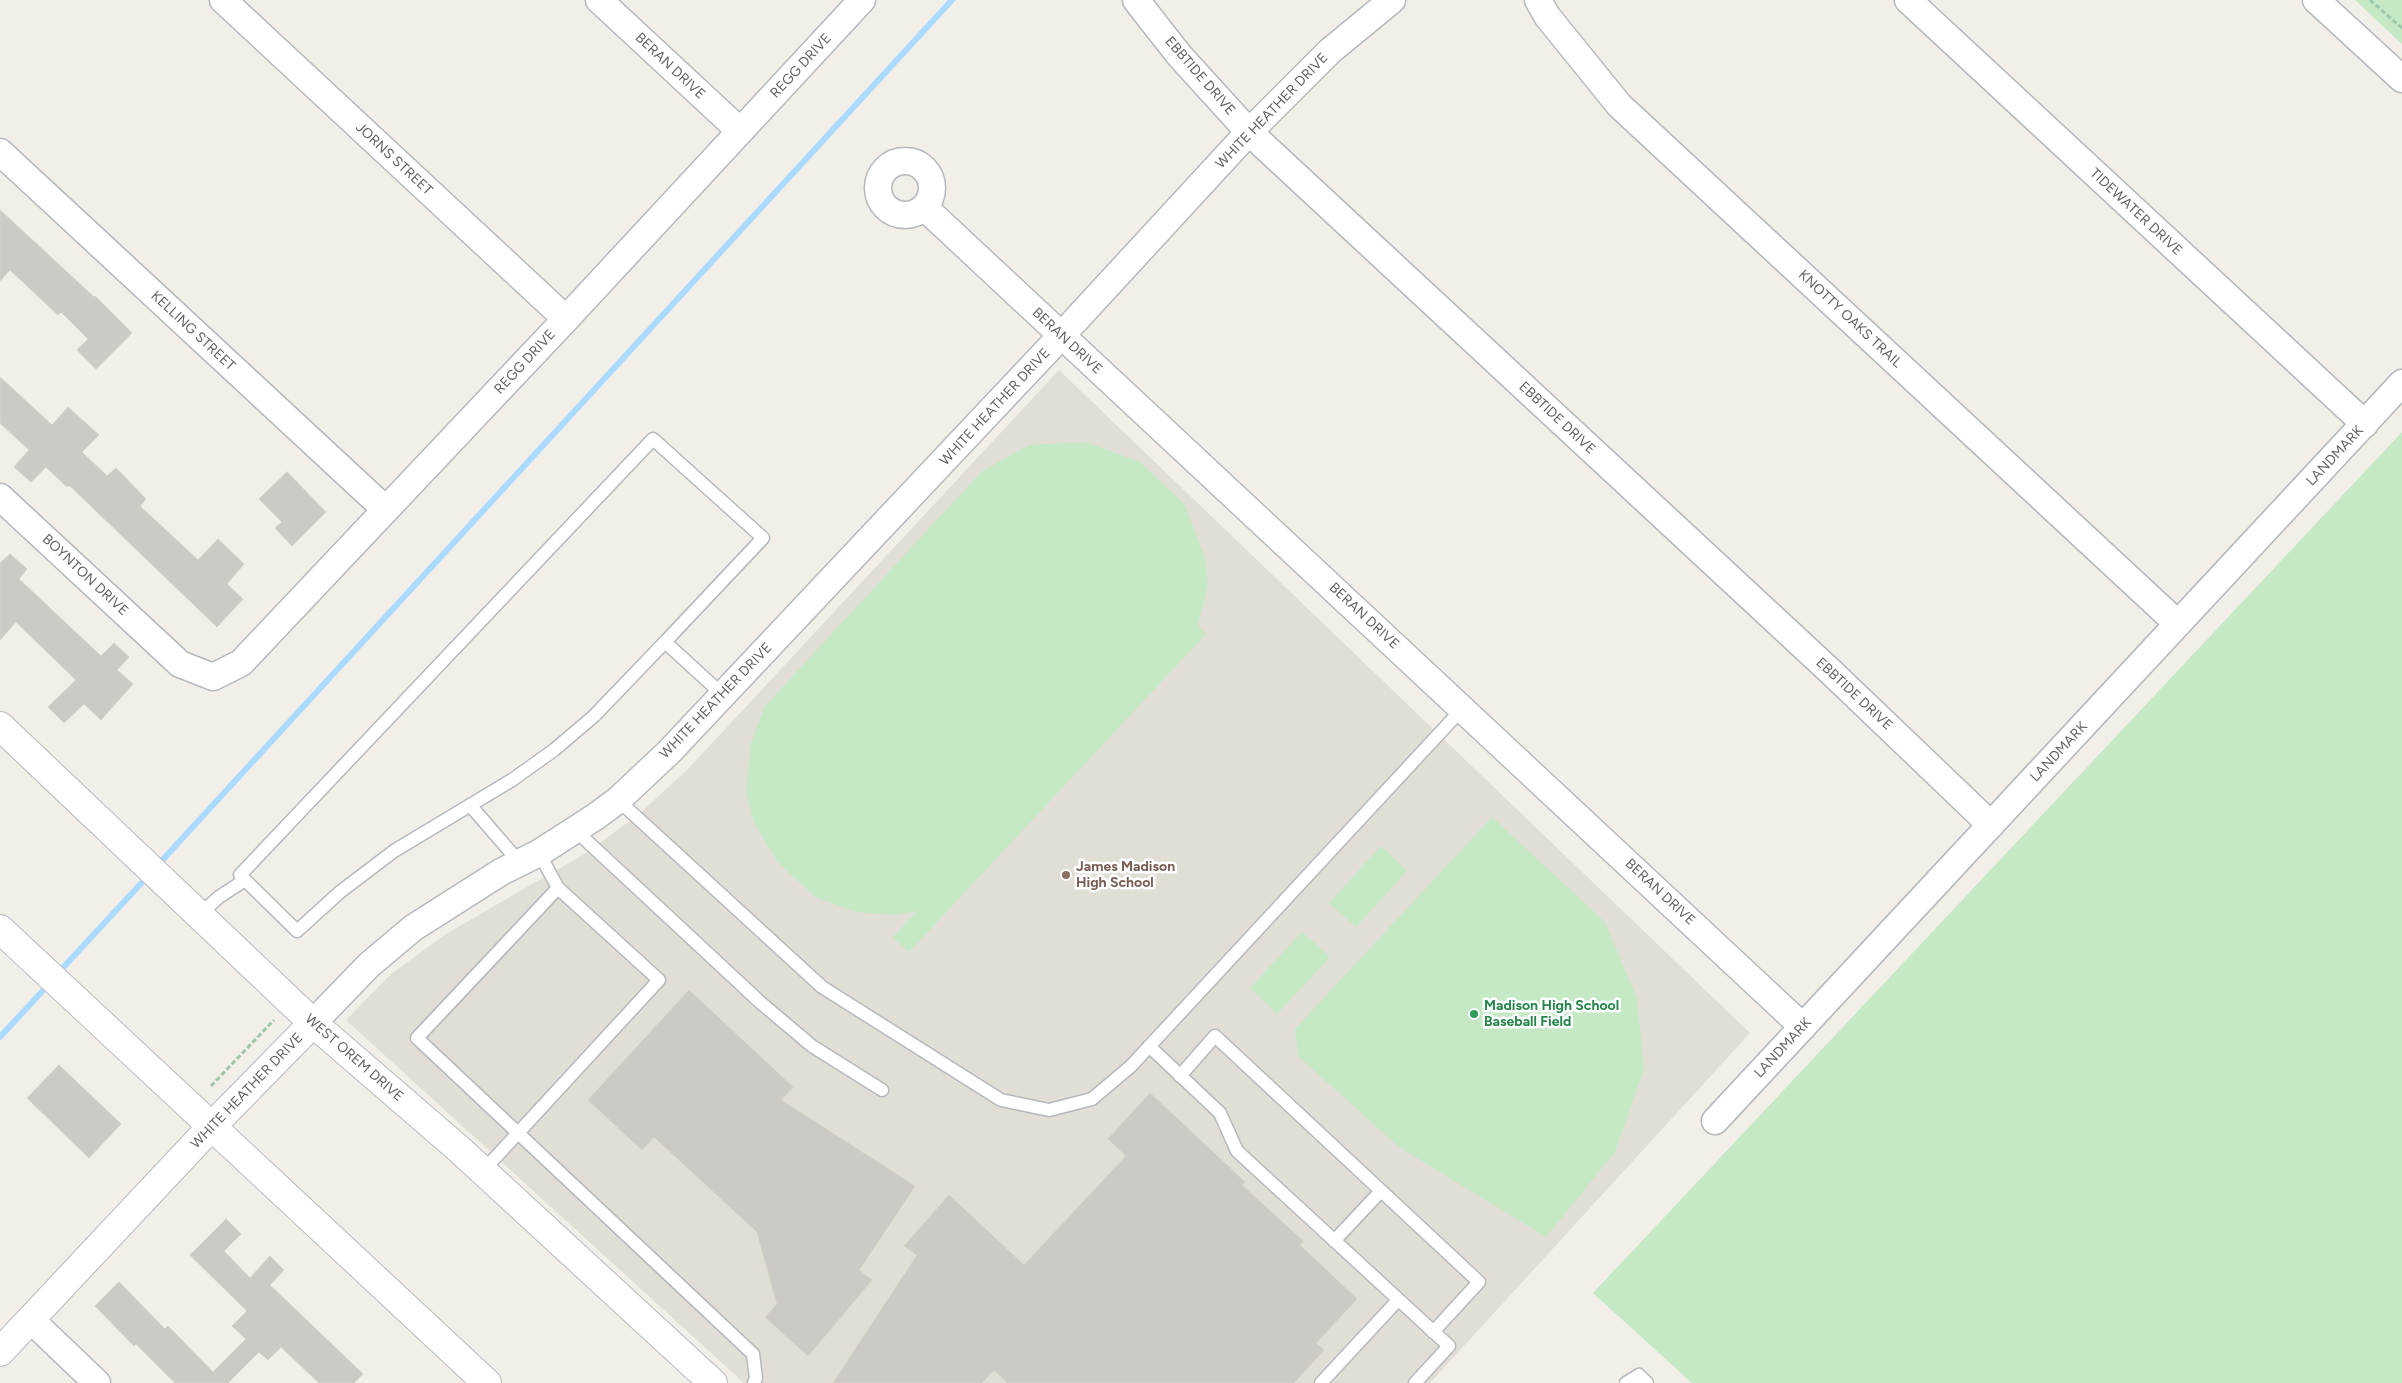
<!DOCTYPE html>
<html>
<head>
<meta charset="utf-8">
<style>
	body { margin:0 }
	canvas { display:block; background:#f1efe8 }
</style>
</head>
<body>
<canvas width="2402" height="1383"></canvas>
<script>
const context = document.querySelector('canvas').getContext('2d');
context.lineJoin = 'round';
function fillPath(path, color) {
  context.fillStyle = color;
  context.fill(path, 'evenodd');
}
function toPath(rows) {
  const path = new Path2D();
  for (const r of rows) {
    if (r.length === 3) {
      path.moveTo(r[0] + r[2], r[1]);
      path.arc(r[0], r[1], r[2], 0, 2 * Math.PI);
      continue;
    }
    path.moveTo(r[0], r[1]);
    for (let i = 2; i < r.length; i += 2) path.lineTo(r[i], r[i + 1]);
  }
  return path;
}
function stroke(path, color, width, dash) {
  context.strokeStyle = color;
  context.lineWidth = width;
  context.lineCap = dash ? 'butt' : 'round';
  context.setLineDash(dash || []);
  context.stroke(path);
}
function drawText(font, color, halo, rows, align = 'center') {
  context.font = font + ' Figtree,sans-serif';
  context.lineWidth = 5;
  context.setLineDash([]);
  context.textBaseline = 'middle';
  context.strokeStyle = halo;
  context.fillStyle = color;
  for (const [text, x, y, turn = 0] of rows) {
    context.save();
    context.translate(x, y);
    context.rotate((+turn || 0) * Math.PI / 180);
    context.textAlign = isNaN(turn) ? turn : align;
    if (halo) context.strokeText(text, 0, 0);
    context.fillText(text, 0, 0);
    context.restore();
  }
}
const education = toPath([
	[1059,370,1750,1033,1430,1383,744,1383,346,1020,391,974,446,934,586,853,638,815,688,769]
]);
const green = toPath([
	[2355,0,2402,0,2402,44],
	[2402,432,2402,1383,1692,1383,1593,1293],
	[1085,442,1140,462,1185,505,1205,558,1208,585,1198,625,1206,634,909,952,893,937,917,911,897,915,857,912,815,897,777,861,754,823,746,792,751,743,765,706,981,472,1029,445],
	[1492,817,1605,922,1637,999,1644,1069,1615,1152,1546,1237,1399,1147,1298,1056,1295,1029],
	[1381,846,1407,871,1356,927,1329,903],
	[1302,932,1330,957,1277,1014,1250,988]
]);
const stream = toPath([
	[156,867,952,0],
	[58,973,148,876],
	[0,1037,50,983]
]);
const building = toPath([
	[0,210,94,297,95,296,132,333,96,369,77,350,88,339,61,312,58,315,10,270,0,281,0,210],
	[0,377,52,425,68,407,99,435,82,452,107,476,116,468,146,499,140,506,198,560,218,539,244,564,227,584,243,599,217,627,69,485,67,487,46,467,31,482,14,467,29,450,0,423,0,377],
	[287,472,326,512,292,546,275,528,282,522,259,499,287,472],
	[10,554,27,569,19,579,101,656,114,643,129,657,117,670,133,684,101,720,84,704,64,723,48,707,76,680,16,622,0,640,0,563,10,554],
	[689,990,793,1087,781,1100,915,1186,859,1270,872,1280,808,1356,765,1317,777,1304,757,1232,654,1137,642,1150,588,1100,689,990],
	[59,1065,121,1124,89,1158,27,1098,59,1065],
	[1150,1093,1245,1182,1242,1185,1303,1241,1300,1245,1357,1299,1316,1343,1324,1350,1294,1383,1008,1383,994,1370,982,1383,833,1383,917,1255,904,1246,949,1195,1024,1265,1126,1156,1108,1139,1150,1093],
	[226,1219,241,1234,224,1251,250,1278,270,1256,284,1270,270,1285,363,1374,354,1383,319,1383,281,1347,268,1360,259,1352,228,1383,175,1383,136,1344,134,1346,95,1306,119,1282,165,1329,168,1326,213,1372,246,1339,232,1326,247,1311,190,1255,226,1219]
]);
const path = toPath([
	[2370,0,2402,28],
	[211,1086,274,1020]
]);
const lane = toPath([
	[665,642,594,716,554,750,512,780,394,851,340,892,297,931,240,875,653,439,763,538,665,642,723,695],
	[618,800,822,987,1001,1100,1049,1110,1092,1099,1131,1066,1463,708],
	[470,805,520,863],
	[575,830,761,1003,812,1046,882,1090],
	[539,853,558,888],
	[558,888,659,980,518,1133,417,1038,558,888],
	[199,915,219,897,245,880],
	[1149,1046,1220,1113,1237,1151,1449,1346,1415,1383],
	[1180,1076,1215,1036,1479,1282,1433,1332],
	[483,1171,518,1133,753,1354,756,1378,754,1383],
	[1334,1241,1381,1191],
	[1321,1383,1398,1300],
	[1626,1383,1639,1375,1647,1383]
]);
const street = toPath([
	[223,0,566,319],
	[599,0,740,131],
	[1136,0,1179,55,1249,132,1830,671,1991,825],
	[1538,0,1547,16,1619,105,2178,624],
	[1908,0,2365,424],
	[2316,0,2402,79],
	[0,152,385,509],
	[905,188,27],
	[924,207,1803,1027],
	[0,497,180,664,213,677,241,663,566,319,862,0],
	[313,1023,369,965,413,928,501,872,539,853,595,817,618,800,669,752,1061,336,1249,132,1330,51,1392,0],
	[1715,1121,2402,383],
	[31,1320,97,1383]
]);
const secondary = toPath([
	[0,726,313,1023,460,1150,713,1383],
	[0,929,487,1383],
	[0,1352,212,1126,313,1023]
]);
const markers = [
	[1066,875,5,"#8d6e63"],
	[1474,1014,5,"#2e9e5b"]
];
const streetNames = [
	["BERAN DRIVE",670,66,43],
	["REGG DRIVE",801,66,-47],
	["EBBTIDE DRIVE",1200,76,49],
	["WHITE HEATHER DRIVE",1272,111,-46],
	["JORNS STREET",394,159,43],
	["TIDEWATER DRIVE",2136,212,43],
	["KNOTTY OAKS TRAIL",1850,319,43],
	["KELLING STREET",193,331,43],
	["BERAN DRIVE",1067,341,43],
	["REGG DRIVE",525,362,-47],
	["WHITE HEATHER DRIVE",995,407,-47],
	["EBBTIDE DRIVE",1557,418,43],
	["LANDMARK",2335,456,-47],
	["BOYNTON DRIVE",85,575,43],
	["BERAN DRIVE",1364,616,43],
	["EBBTIDE DRIVE",1854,694,43],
	["WHITE HEATHER DRIVE",716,701,-46],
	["LANDMARK",2059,752,-47],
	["BERAN DRIVE",1660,892,43],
	["LANDMARK",1783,1048,-47],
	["WEST OREM DRIVE",354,1058,41],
	["WHITE HEATHER DRIVE",247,1091,-46]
];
const educationNames = [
	["James Madison",1076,867],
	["High School",1076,883]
];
const leisureNames = [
	["Madison High School",1484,1006],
	["Baseball Field",1484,1022]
];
fillPath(education, '#e1ded6');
fillPath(green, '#c5e8c5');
stroke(stream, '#aadaff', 6);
fillPath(building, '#cccac5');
stroke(building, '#d6d1c6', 1);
stroke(lane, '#b5b8bc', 15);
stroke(street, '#b5b8bc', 29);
stroke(secondary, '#b6babf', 30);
stroke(path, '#9cc7a9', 3, [5, 2.5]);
stroke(lane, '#fff', 12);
stroke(street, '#fff', 26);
stroke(secondary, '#fff', 28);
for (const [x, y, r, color] of markers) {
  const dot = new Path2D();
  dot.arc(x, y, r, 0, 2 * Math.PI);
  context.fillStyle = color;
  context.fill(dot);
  stroke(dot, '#fff', 2);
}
drawText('14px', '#5f6368', '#fff', streetNames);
drawText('bold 14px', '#785e54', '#fff', educationNames, 'left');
drawText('bold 14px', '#27864d', '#fff', leisureNames, 'left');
</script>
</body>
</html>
